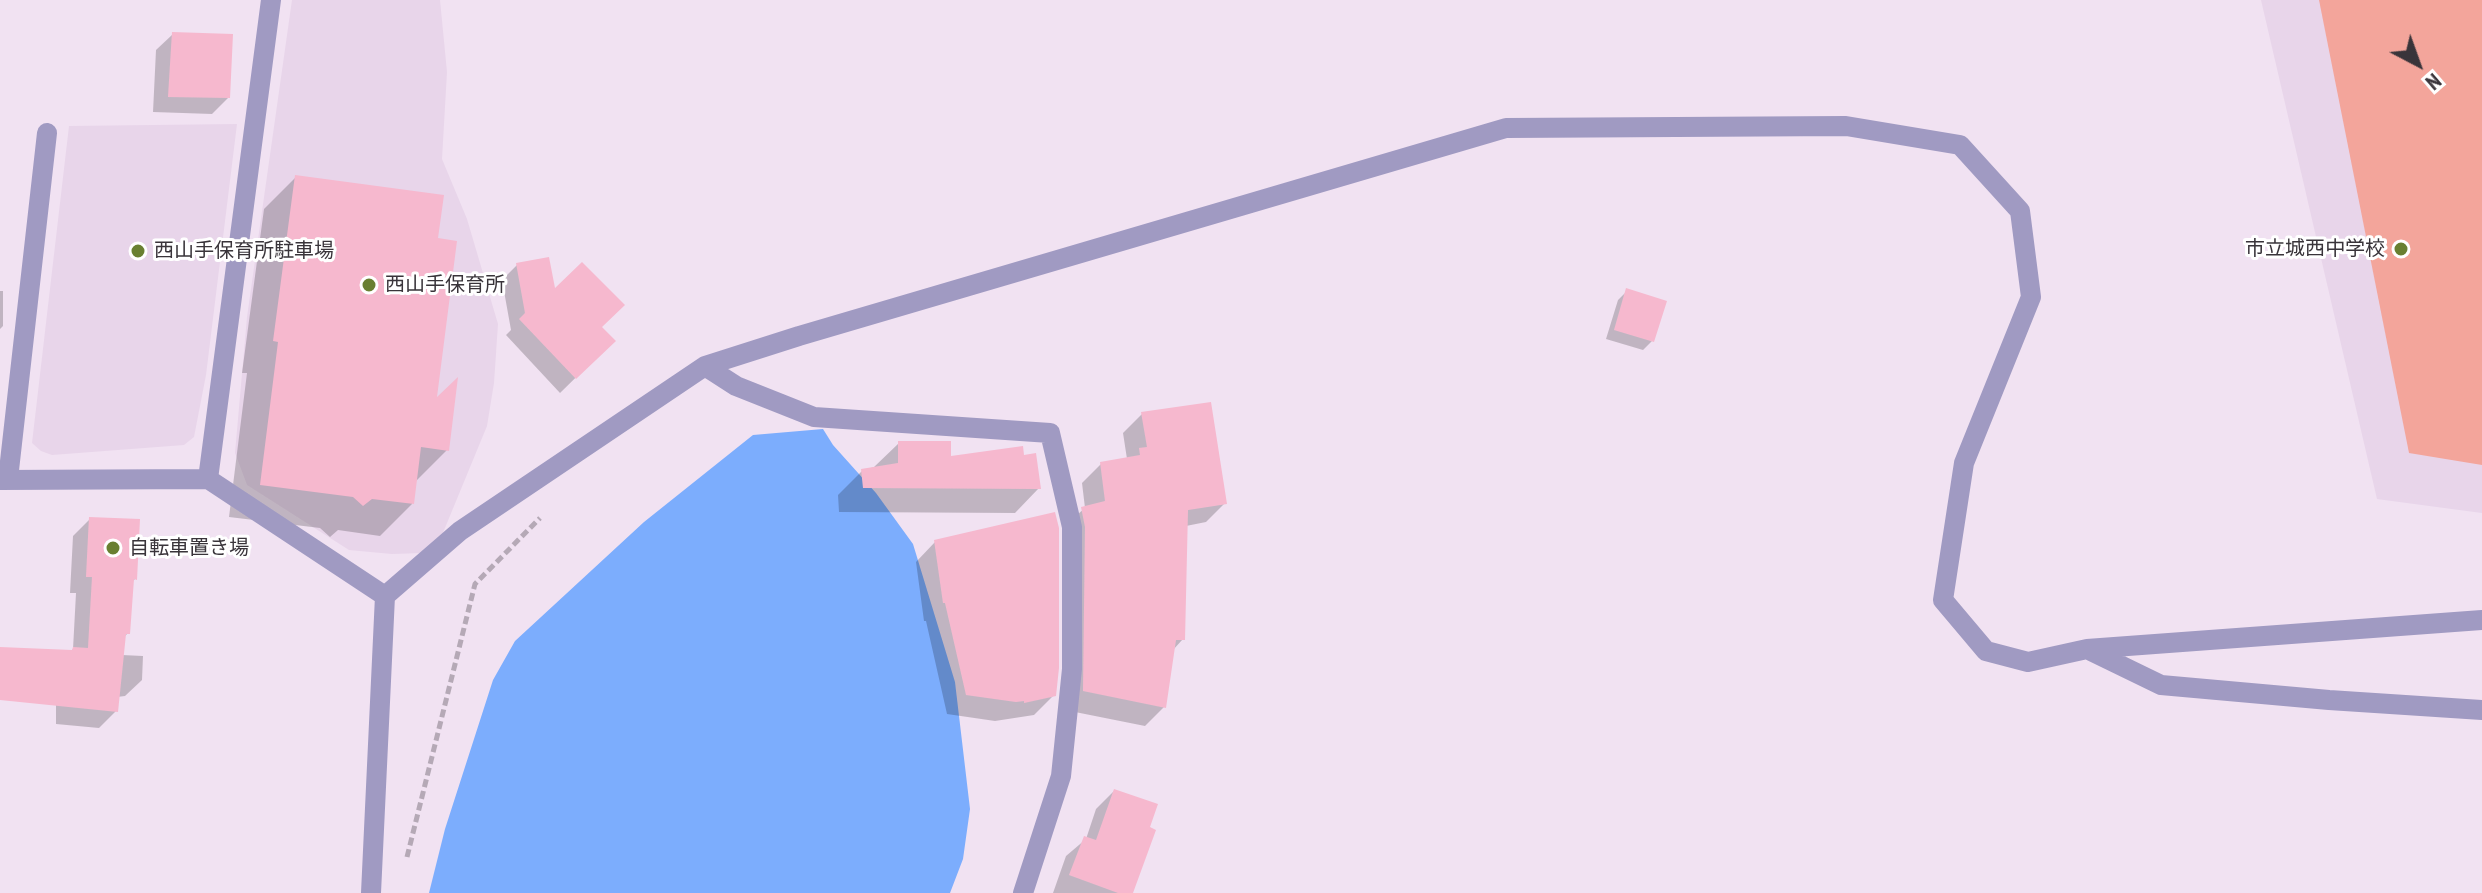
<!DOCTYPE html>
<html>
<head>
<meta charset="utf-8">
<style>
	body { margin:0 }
	#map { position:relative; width:2482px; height:893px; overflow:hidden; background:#f1e2f2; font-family:"PT Sans Narrow",sans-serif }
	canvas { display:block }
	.north { position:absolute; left:2378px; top:24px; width:80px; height:80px; -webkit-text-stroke:6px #fff; paint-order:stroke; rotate:139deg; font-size:22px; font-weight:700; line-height:32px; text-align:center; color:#39343a }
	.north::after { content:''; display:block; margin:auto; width:28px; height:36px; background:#39343a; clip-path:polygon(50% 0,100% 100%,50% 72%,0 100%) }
</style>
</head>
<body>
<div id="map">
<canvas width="2482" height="893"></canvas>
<div class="north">N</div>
</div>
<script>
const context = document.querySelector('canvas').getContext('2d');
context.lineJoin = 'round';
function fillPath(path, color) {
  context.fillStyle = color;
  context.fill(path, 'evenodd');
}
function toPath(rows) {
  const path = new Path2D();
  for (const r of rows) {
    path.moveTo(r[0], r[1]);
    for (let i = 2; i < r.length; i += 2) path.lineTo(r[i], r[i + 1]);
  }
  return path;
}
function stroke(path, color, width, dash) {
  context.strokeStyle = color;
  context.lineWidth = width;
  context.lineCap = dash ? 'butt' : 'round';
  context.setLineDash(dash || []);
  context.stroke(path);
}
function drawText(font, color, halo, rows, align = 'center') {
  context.font = font + ' "PT Sans Narrow","Noto Sans JP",sans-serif';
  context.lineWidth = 6;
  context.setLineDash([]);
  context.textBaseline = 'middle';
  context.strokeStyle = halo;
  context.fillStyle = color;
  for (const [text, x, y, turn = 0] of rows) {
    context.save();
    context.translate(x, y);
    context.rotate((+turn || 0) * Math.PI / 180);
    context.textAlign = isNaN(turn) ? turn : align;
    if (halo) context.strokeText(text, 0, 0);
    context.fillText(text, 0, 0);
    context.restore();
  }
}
const built = toPath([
	[292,0,440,0,447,72,442,159,467,219,498,324,494,383,487,426,440,540,423,553,392,554,349,550,247,485,235,453,247,317],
	[2261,0,2482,0,2482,513,2377,499],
	[237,124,206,375,194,437,184,445,52,455,41,451,32,443,69,126]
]);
const green = toPath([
	[2319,0,2482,0,2482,465,2409,453]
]);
const water = toPath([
	[823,429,833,445,876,493,913,544,955,682,970,809,963,859,950,893,429,893,445,829,493,680,515,641,644,522,753,435]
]);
const shadow = toPath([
	[173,34,228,98,212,114,153,112,156,50],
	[296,177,435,240,435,403,447,450,414,483,412,504,380,536,338,530,330,537,320,528,229,517,247,373,242,373,264,209],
	[517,265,600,327,613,341,560,393,506,335,511,330,502,280],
	[0,291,3,291,3,326,0,329],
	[1627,291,1652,341,1643,350,1606,339,1618,300],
	[1142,414,1225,503,1206,522,1186,526,1183,639,1173,650,1164,707,1145,726,1065,710,1063,527,1085,508,1082,483,1101,464,1127,459,1123,433],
	[899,443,949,458,1039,488,1015,513,839,512,838,495,862,471,874,467],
	[90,519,135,579,131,583,128,633,123,638,122,655,143,656,142,680,125,696,117,697,116,711,99,728,56,724,56,697,0,698,0,650,70,652,73,649,76,593,70,593,73,536],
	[935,542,1054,695,1034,715,995,721,947,714,926,621,924,621,916,562],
	[1114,791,1131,893,1053,893,1066,856,1086,839,1096,809]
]);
const building = toPath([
	[172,32,233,34,230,98,168,97],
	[295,175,444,195,438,238,457,241,437,397,458,377,449,451,421,447,414,504,372,499,363,506,353,497,260,485,278,342,273,341],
	[549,257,555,288,582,262,625,305,602,327,616,341,576,379,519,319,525,313,516,263],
	[1626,288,1667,301,1654,342,1614,330],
	[1211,402,1227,504,1188,510,1185,640,1176,640,1166,708,1083,691,1085,527,1081,507,1105,501,1100,462,1140,455,1139,448,1147,447,1141,412],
	[898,441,951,441,951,456,1023,446,1024,455,1036,453,1041,489,863,488,861,469,898,463],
	[1055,512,1059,528,1059,668,1056,696,1024,703,1024,701,1016,702,966,695,945,603,943,603,934,540],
	[89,517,140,519,137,580,134,579,130,634,126,634,118,712,0,700,0,647,72,650,73,647,88,648,92,577,86,577],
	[1114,789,1158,804,1150,827,1156,830,1133,893,1118,893,1069,875,1084,836,1096,840]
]);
const path = toPath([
	[407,857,475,584,540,518]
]);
const minor = toPath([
	[705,366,736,386,814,417,1050,433,1072,527,1072,669,1061,776,1023,893],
	[8,479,47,133],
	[208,479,271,0],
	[0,480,208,479,385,596,460,531,705,366,799,336,1506,128,1846,126,1960,145,2020,211,2031,297,1964,463,1943,600,1986,651,2028,662,2087,649,2482,620],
	[2091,651,2161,685,2329,700,2482,710],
	[371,893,385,596]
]);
const markers = [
	[2401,249,8,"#697f31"],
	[138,251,8,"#697f31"],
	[369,285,8,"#697f31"],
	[113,548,8,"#697f31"]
];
const poiNames = [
	["市立城西中学校",2385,249,"right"],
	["西山手保育所駐車場",154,251],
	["西山手保育所",385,285],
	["自転車置き場",129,548]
];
fillPath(built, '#e8d5ea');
fillPath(green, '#f3a59b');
fillPath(water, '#7cadfd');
fillPath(shadow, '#0003');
fillPath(building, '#f6b8ce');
stroke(path, '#b5a9b6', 5, [8, 4]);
stroke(minor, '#a09ac2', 20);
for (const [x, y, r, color] of markers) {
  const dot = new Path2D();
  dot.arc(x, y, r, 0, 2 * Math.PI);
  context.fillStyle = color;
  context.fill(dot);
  stroke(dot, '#fff', 3);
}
drawText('20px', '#39343a', '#fff', poiNames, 'left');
</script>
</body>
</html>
